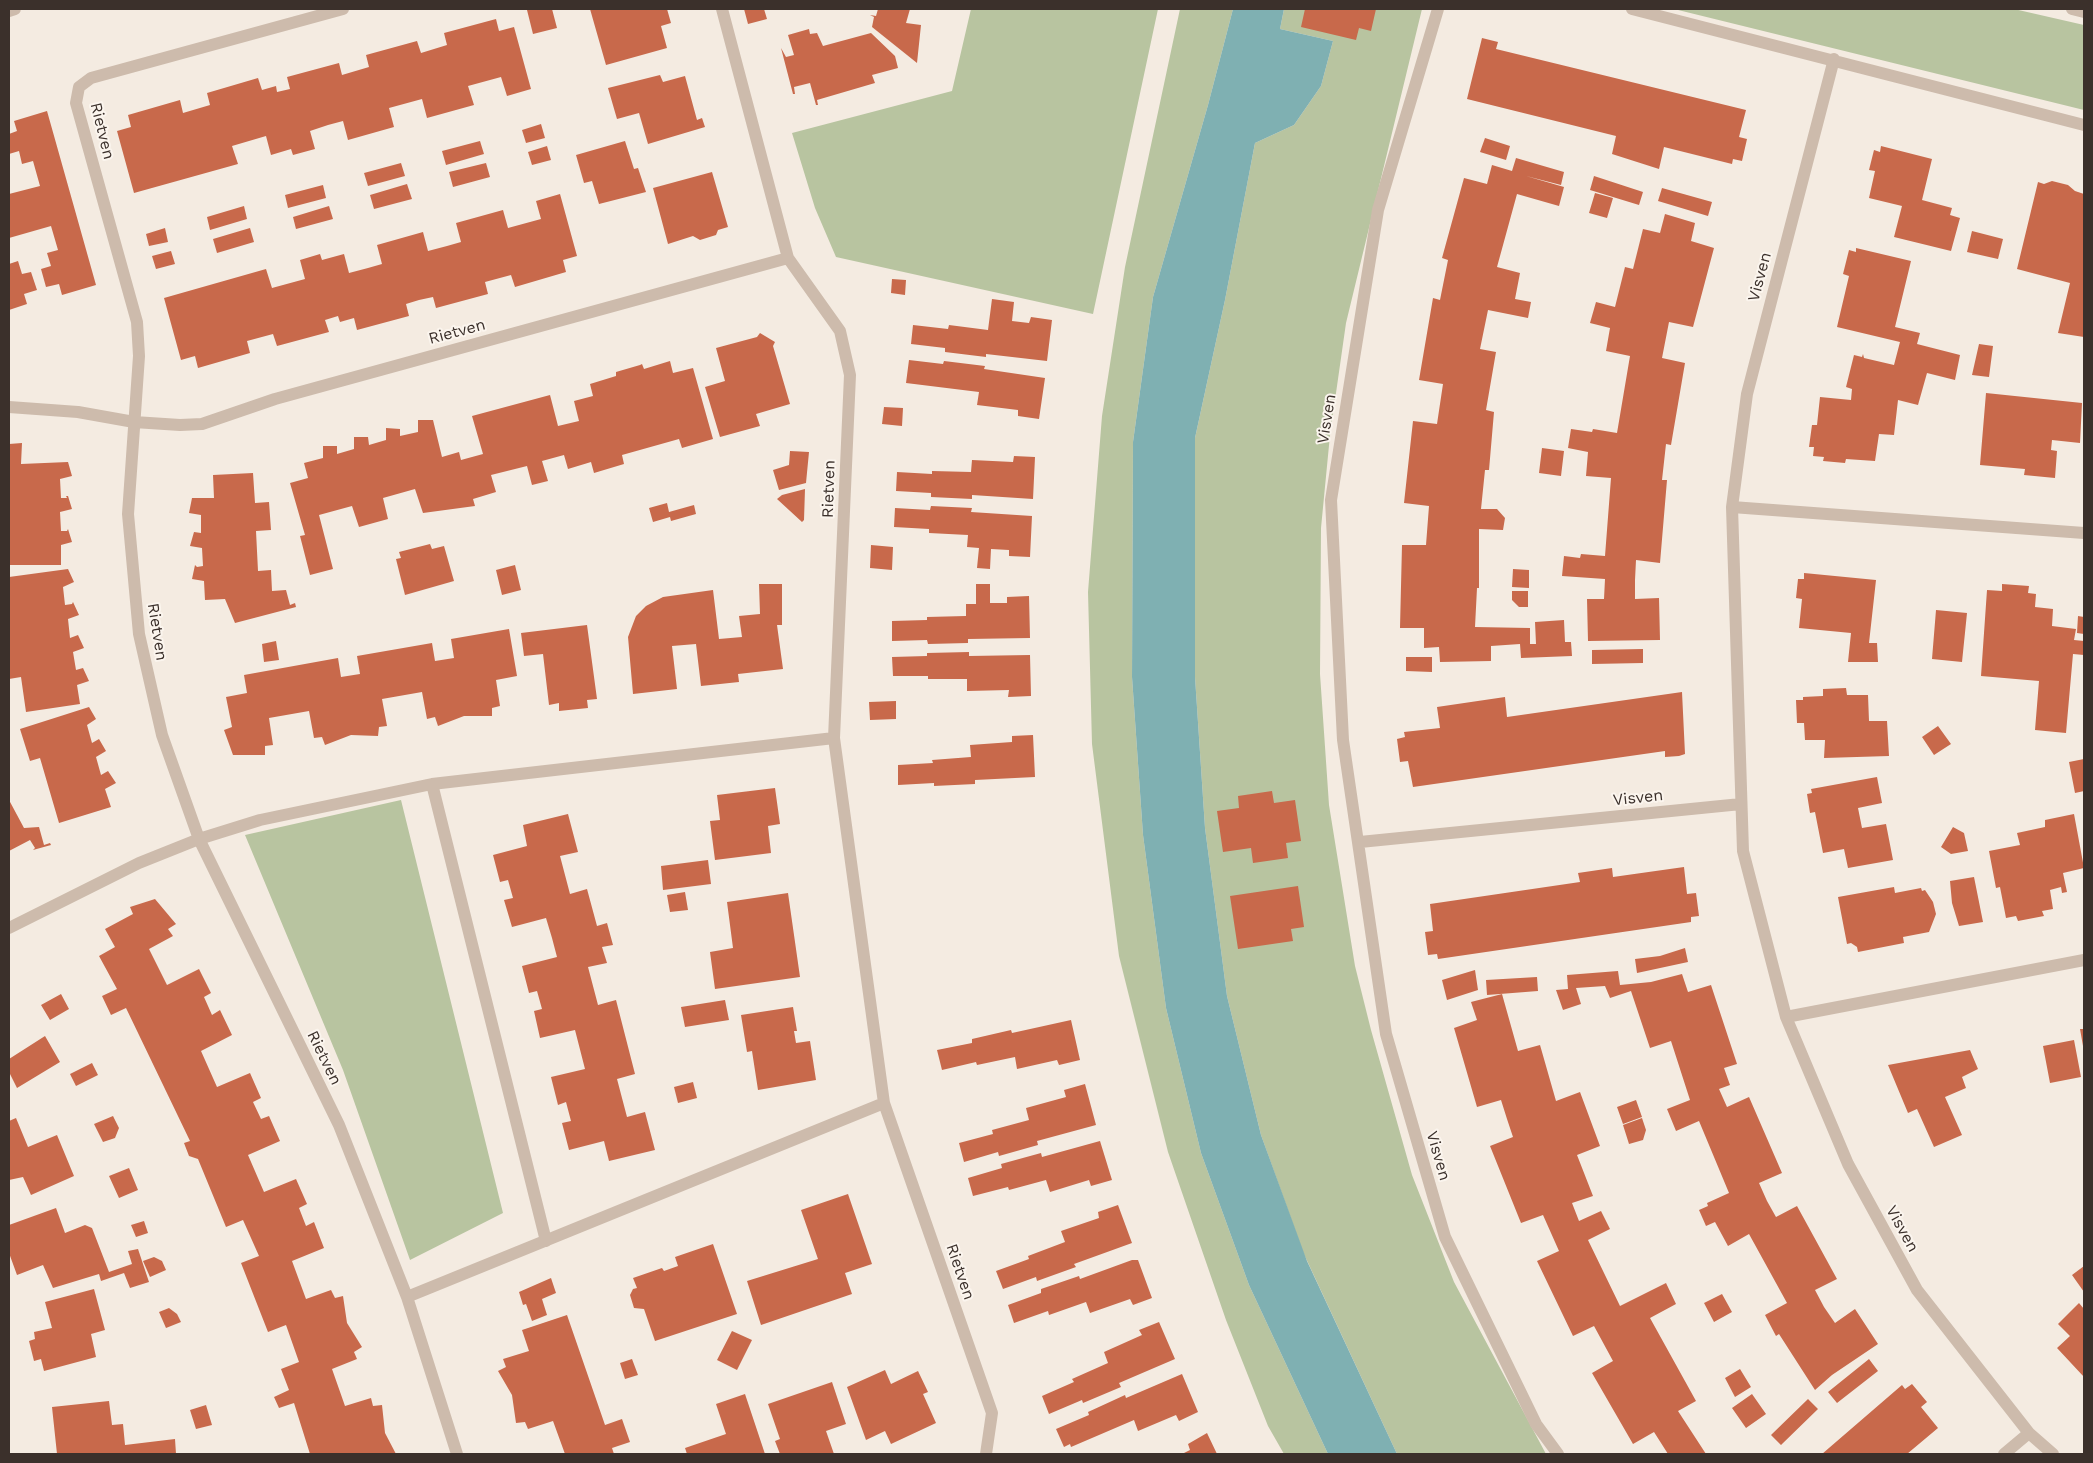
<!DOCTYPE html>
<html>
<head>
<meta charset="utf-8">
<style>
	body { margin:0 }
	#map { position:relative; width:2093px; height:1463px; overflow:hidden; background:#f4ebe1; font-family:"Work Sans",sans-serif }
	canvas { display:block }
	.frame { position:absolute; inset:0; border:10px solid #3b302b; pointer-events:none }
</style>
</head>
<body>
<div id="map">
<canvas width="2093" height="1463"></canvas>
<div class="frame"></div>
</div>
<script>
const context = document.querySelector('canvas').getContext('2d');
context.lineJoin = 'round';
function fillPath(path, color) {
  context.fillStyle = color;
  context.fill(path, 'evenodd');
}
function toPath(rows) {
  const path = new Path2D();
  for (const r of rows) {
    path.moveTo(r[0], r[1]);
    for (let i = 2; i < r.length; i += 2) path.lineTo(r[i], r[i + 1]);
  }
  return path;
}
function stroke(path, color, width, dash) {
  context.strokeStyle = color;
  context.lineWidth = width;
  context.lineCap = dash ? 'butt' : 'round';
  context.setLineDash(dash || []);
  context.stroke(path);
}
function drawText(font, color, halo, rows, align = 'center') {
  context.font = font + ' "Work Sans",sans-serif';
  context.lineWidth = 4;
  context.setLineDash([]);
  context.textBaseline = 'middle';
  context.strokeStyle = halo;
  context.fillStyle = color;
  for (const [text, x, y, turn = 0] of rows) {
    context.save();
    context.translate(x, y);
    context.rotate((+turn || 0) * Math.PI / 180);
    context.textAlign = isNaN(turn) ? turn : align;
    if (halo) context.strokeText(text, 0, 0);
    context.fillText(text, 0, 0);
    context.restore();
  }
}
const green = toPath([
	[971,9,1158,9,1093,314,836,257,815,208,792,133,952,91],
	[1180,9,1233,9,1208,105,1153,297,1133,442,1132,677,1143,835,1166,1008,1201,1153,1249,1285,1328,1454,1284,1454,1268,1426,1226,1320,1168,1152,1119,956,1092,744,1088,592,1102,416,1125,267],
	[1284,9,1422,9,1346,323,1330,435,1321,528,1320,674,1329,805,1355,966,1371,1030,1412,1175,1454,1282,1546,1454,1397,1454,1303,1252,1261,1135,1227,996,1205,828,1195,677,1195,438,1225,300,1255,143,1294,125,1321,86,1333,41,1280,29],
	[1674,9,2014,9,2084,25,2084,110],
	[401,800,503,1213,410,1260,343,1070,245,835]
]);
const water = toPath([
	[1233,9,1284,9,1280,29,1333,41,1321,86,1294,125,1255,143,1225,300,1195,438,1195,677,1205,828,1227,996,1261,1135,1307,1261,1397,1454,1328,1454,1249,1285,1201,1153,1166,1008,1143,835,1132,677,1133,442,1153,297,1208,105]
]);
const building = toPath([
	[531,9,552,9,557,28,533,34,527,10],
	[590,9,667,9,671,23,661,26,667,48,606,65],
	[744,9,764,9,767,19,748,24],
	[878,9,910,9,906,23,921,25,917,63,872,27,874,17,870,15,876,16],
	[1305,9,1376,9,1371,31,1359,28,1356,40,1301,27],
	[496,19,499,31,514,27,531,89,507,96,501,77,468,86,474,105,427,118,422,99,389,108,394,127,348,140,343,121,328,125,310,131,315,149,293,155,291,149,271,155,266,136,232,146,238,164,134,193,117,131,131,127,128,115,180,100,183,113,210,105,207,93,258,78,262,90,276,86,277,92,290,89,287,77,339,63,342,75,369,67,366,55,417,41,421,53,447,45,444,33],
	[809,29,810,34,817,33,823,46,871,33,895,56,898,68,872,75,875,83,817,100,818,105,816,105,810,83,794,87,795,94,793,94,781,48,786,57,794,55,788,35],
	[1482,38,1498,42,1496,49,1746,110,1739,137,1747,139,1742,161,1733,159,1732,164,1664,147,1659,169,1612,154,1616,136,1467,99],
	[660,75,663,82,685,76,697,120,702,118,705,127,648,144,639,113,617,119,608,88],
	[47,111,96,285,62,295,59,284,46,287,41,269,51,266,47,253,58,250,51,226,9,238,9,194,40,186,33,161,22,164,19,151,9,154,9,134,17,131,14,121],
	[541,124,545,138,526,143,522,130],
	[1485,138,1510,146,1506,160,1480,152],
	[480,141,484,154,446,165,442,151],
	[625,141,634,169,638,168,646,192,599,204,592,181,584,183,576,155],
	[547,146,551,160,532,165,528,152],
	[1881,146,1932,159,1922,200,1952,208,1950,215,1960,218,1951,251,1894,237,1902,206,1869,198,1875,171,1869,170,1874,150,1880,152],
	[1516,158,1564,172,1561,185,1526,176,1564,187,1559,206,1517,194,1497,267,1520,273,1515,299,1531,302,1528,318,1488,310,1480,349,1496,352,1486,410,1494,412,1489,470,1485,470,1481,509,1497,509,1505,518,1503,530,1479,529,1479,588,1477,588,1475,627,1530,628,1530,644,1536,644,1535,622,1564,620,1565,642,1571,642,1572,656,1521,658,1520,644,1491,646,1491,661,1440,662,1439,647,1424,648,1424,628,1400,628,1402,545,1426,545,1429,506,1404,503,1413,421,1437,424,1443,384,1419,380,1433,298,1440,300,1448,260,1442,258,1464,178,1487,184,1492,165,1512,171],
	[401,163,405,176,368,186,364,173],
	[486,163,490,177,453,187,449,172],
	[712,172,728,227,718,230,716,235,700,240,693,236,668,244,653,188],
	[1594,176,1643,192,1639,205,1590,190],
	[2052,181,2068,185,2075,191,2084,194,2084,337,2058,333,2070,283,2017,269,2038,182,2044,184],
	[407,184,412,199,374,209,370,195],
	[323,185,326,198,288,208,285,195],
	[1662,188,1712,202,1708,216,1658,201],
	[1595,193,1613,198,1607,218,1589,213],
	[560,194,577,256,563,260,566,272,515,287,511,275,485,282,488,294,436,308,433,297,419,300,406,304,409,316,357,330,354,318,340,322,338,316,325,320,329,332,277,346,273,334,247,341,250,353,198,368,195,356,181,360,164,298,266,269,272,288,305,279,300,260,320,254,322,260,344,254,349,273,368,268,382,264,377,245,423,232,428,251,447,246,461,242,456,223,503,210,508,228,541,219,536,201],
	[244,206,247,219,210,230,207,217],
	[329,206,333,219,296,229,293,217],
	[1665,214,1695,223,1691,241,1714,248,1693,327,1669,322,1662,358,1685,363,1671,445,1666,444,1662,480,1667,480,1660,563,1636,560,1635,580,1635,599,1659,598,1660,640,1588,641,1587,599,1604,599,1605,579,1562,576,1564,556,1580,558,1581,554,1605,556,1611,478,1586,476,1588,452,1568,448,1571,429,1592,432,1593,429,1617,433,1630,356,1606,351,1610,328,1590,323,1596,302,1615,307,1625,267,1633,269,1643,229,1660,233],
	[165,228,168,242,149,246,146,234],
	[250,228,254,242,217,253,213,239],
	[1972,231,2003,239,1998,259,1967,252],
	[1856,248,1911,261,1895,327,1920,333,1917,344,1960,355,1955,380,1927,373,1918,405,1898,400,1894,435,1879,434,1875,461,1846,459,1845,463,1823,461,1824,457,1813,456,1814,447,1809,447,1812,425,1817,425,1820,397,1851,400,1852,389,1846,387,1854,355,1862,357,1863,354,1864,358,1894,365,1900,342,1837,327,1849,276,1843,274,1849,250,1856,252],
	[171,251,175,264,156,269,152,256],
	[18,261,22,274,31,272,37,290,24,294,27,304,9,310,9,264],
	[892,279,906,280,905,295,891,293],
	[992,299,1014,302,1012,321,1029,323,1031,317,1052,320,1047,361,986,354,986,357,945,352,945,348,911,344,913,325,948,329,949,325,988,330],
	[760,333,775,342,773,346,790,404,756,414,760,426,720,437,705,387,725,381,716,348,757,337],
	[1979,344,1993,346,1989,377,1972,375],
	[909,360,943,364,944,361,985,366,984,369,1045,378,1039,419,1018,416,1018,410,977,405,979,392,906,383],
	[670,361,673,373,693,368,713,439,682,448,679,439,622,455,624,464,594,473,591,462,568,469,564,455,542,461,548,481,532,485,527,466,491,475,496,492,473,499,475,506,423,513,415,489,383,498,388,519,359,527,352,506,319,515,333,569,310,575,300,536,305,535,290,483,308,478,304,463,323,458,323,446,337,446,337,454,354,449,354,437,368,437,369,445,386,440,386,428,400,429,400,436,418,432,418,420,433,420,442,457,459,452,461,460,483,454,472,416,550,395,558,426,579,421,574,401,593,396,590,384,616,376,616,372,640,365,642,364,644,369],
	[1986,393,2082,403,2080,443,2052,440,2051,450,2057,451,2055,478,2024,475,2025,469,1980,465],
	[884,407,903,408,902,426,882,424],
	[22,443,21,464,68,462,72,476,60,479,61,498,67,498,66,496,68,496,72,509,60,512,61,531,67,531,68,529,72,542,61,545,61,565,9,565,9,444],
	[1542,448,1564,451,1561,476,1539,473],
	[790,451,809,452,806,483,779,490,773,470,789,465],
	[1014,456,1035,457,1033,499,972,495,972,499,931,497,931,493,896,491,897,472,932,474,932,471,971,472,972,460,1013,462],
	[253,473,255,503,269,502,271,530,256,531,258,571,271,570,272,591,286,590,290,605,295,603,296,607,235,623,225,599,205,600,204,581,192,579,195,565,197,567,203,566,202,548,190,546,194,532,201,533,201,515,189,513,192,498,214,498,213,475],
	[805,489,804,520,802,522,777,499,782,495],
	[667,503,669,512,694,505,696,514,671,521,670,517,653,522,649,508],
	[931,506,972,508,971,512,1032,516,1030,557,1009,556,1009,550,991,549,990,569,977,568,979,548,967,547,968,535,929,533,929,529,894,527,895,508,930,510],
	[430,544,432,549,444,546,454,581,405,595,396,559,401,558,399,552],
	[871,545,893,547,892,570,870,568],
	[515,565,521,590,502,595,496,570],
	[68,569,74,582,63,587,65,605,72,604,73,602,79,615,68,619,70,638,78,635,84,648,73,652,76,670,83,668,89,681,77,685,80,704,26,712,21,677,9,679,9,577],
	[1513,569,1529,570,1529,588,1512,587],
	[1804,573,1876,580,1869,643,1877,643,1878,662,1848,662,1851,633,1799,628,1802,599,1796,598,1798,579,1804,579],
	[759,584,782,584,782,625,777,625,783,669,738,674,739,682,701,686,696,644,672,646,677,689,633,694,628,637,636,616,646,606,663,597,713,590,719,639,742,637,739,616,760,614],
	[976,584,990,584,990,603,1007,603,1007,597,1029,596,1030,638,968,639,968,643,928,644,927,640,892,641,892,621,927,620,927,617,966,616,966,604,976,604],
	[2002,584,2029,586,2028,593,2036,594,2035,607,2053,609,2052,626,2076,629,2074,640,2084,641,2084,655,2073,654,2066,733,2035,730,2039,681,1981,676,1987,590,2002,591],
	[1512,591,1528,591,1528,607,1519,607,1512,600],
	[1936,610,1967,613,1962,662,1932,659],
	[2078,616,2084,617,2084,634,2077,633],
	[587,625,597,699,587,700,588,708,559,711,559,703,549,705,543,654,524,656,521,633],
	[509,629,517,676,496,680,500,706,492,708,492,716,464,716,438,726,435,717,427,719,422,692,382,699,387,726,379,727,378,736,351,735,325,745,322,737,314,738,309,711,269,718,273,745,265,746,265,755,233,755,224,730,232,727,226,697,247,693,244,675,338,658,341,677,360,674,357,656,432,643,435,661,454,658,451,639],
	[276,641,279,660,264,662,262,644],
	[1643,649,1643,663,1592,664,1592,650],
	[969,652,969,656,1030,655,1031,696,1008,697,1009,690,967,691,967,679,928,679,928,676,893,676,892,657,927,656,927,653],
	[1406,657,1432,657,1432,672,1406,671],
	[1846,688,1847,695,1868,695,1869,721,1887,721,1889,756,1824,758,1825,740,1805,740,1804,723,1797,723,1796,700,1803,700,1803,697,1823,696,1823,689],
	[1682,692,1685,754,1679,756,1665,757,1665,751,1413,787,1408,761,1400,762,1397,739,1405,737,1404,732,1440,728,1437,707,1505,697,1507,717],
	[896,701,896,719,870,720,869,702],
	[89,707,96,719,87,725,92,743,99,739,106,751,96,757,101,775,108,771,116,783,105,789,111,807,59,823,40,758,30,761,20,729],
	[1938,726,1951,744,1934,755,1922,737],
	[1033,735,1035,777,975,780,975,784,934,786,934,783,898,785,898,765,933,763,932,760,971,757,970,745,1012,742,1012,736],
	[2084,759,2084,791,2075,793,2069,762],
	[1877,777,1882,803,1858,808,1862,828,1886,824,1893,860,1848,868,1844,849,1823,853,1815,812,1810,813,1807,794,1812,793,1811,789],
	[775,788,780,824,768,826,771,853,715,860,710,821,720,820,717,795],
	[1272,791,1274,803,1295,800,1301,841,1286,843,1288,858,1253,863,1251,848,1223,852,1217,811,1239,808,1238,796],
	[9,800,24,828,39,827,44,845,50,843,51,845,33,850,35,848,30,840,9,851],
	[568,814,578,852,560,856,570,894,587,889,597,926,607,923,613,945,602,947,607,963,588,967,598,1005,616,1000,635,1074,617,1079,627,1117,645,1112,655,1150,609,1161,604,1141,569,1150,562,1123,571,1121,566,1102,558,1105,551,1077,585,1069,575,1030,540,1038,534,1011,542,1009,537,991,529,993,522,966,557,957,552,938,546,918,512,927,504,900,513,898,508,880,500,882,493,855,527,846,523,825],
	[2074,814,2084,868,2063,873,2067,892,2062,893,2061,887,2050,890,2053,909,2042,911,2044,916,2018,921,2016,916,2006,918,2000,887,1996,888,1989,851,2020,845,2017,833,2045,827,2045,820],
	[1953,827,1964,833,1968,851,1951,854,1941,847],
	[708,860,711,884,663,890,661,866],
	[1684,867,1687,894,1696,893,1699,916,1691,917,1691,922,1438,959,1437,954,1428,955,1425,932,1433,931,1430,904,1580,882,1578,873,1612,868,1613,877],
	[1974,877,1983,922,1959,926,1952,903,1950,881],
	[1298,886,1304,927,1291,929,1293,941,1238,949,1230,896],
	[1894,887,1895,893,1921,888,1922,891,1925,890,1933,902,1936,914,1929,932,1903,937,1904,943,1858,952,1857,947,1851,943,1847,944,1838,897],
	[685,892,688,910,670,912,667,895],
	[788,893,800,977,715,989,710,952,733,948,727,902],
	[155,899,176,924,168,929,173,936,149,949,167,985,199,969,211,993,204,997,212,1015,220,1010,232,1035,201,1051,217,1087,250,1073,261,1098,253,1102,261,1119,269,1116,280,1141,248,1155,264,1192,296,1179,307,1204,299,1208,306,1226,314,1222,324,1248,292,1261,306,1299,331,1290,335,1298,343,1296,347,1323,362,1347,354,1352,357,1359,332,1369,345,1406,371,1398,373,1406,382,1405,385,1433,396,1454,310,1454,294,1403,279,1408,274,1397,289,1390,281,1369,299,1362,286,1325,268,1332,241,1263,259,1256,243,1220,226,1227,198,1159,189,1156,184,1143,190,1141,126,1008,111,1015,102,996,117,989,99,956,115,947,105,929,133,914,130,907],
	[1685,948,1688,962,1637,973,1635,959,1660,956],
	[1475,970,1478,990,1447,1000,1442,980],
	[1618,971,1620,985,1651,982,1682,974,1688,992,1711,985,1737,1064,1724,1068,1730,1085,1719,1089,1727,1107,1749,1097,1782,1173,1759,1183,1767,1201,1776,1217,1797,1206,1837,1279,1815,1290,1824,1307,1835,1323,1855,1309,1878,1344,1832,1375,1815,1390,1779,1334,1776,1336,1765,1315,1787,1303,1749,1234,1728,1246,1715,1222,1706,1226,1699,1210,1708,1206,1707,1203,1729,1193,1699,1121,1676,1131,1667,1109,1690,1100,1671,1041,1650,1048,1631,991,1610,998,1605,986,1576,988,1581,1004,1563,1010,1556,990,1568,989,1567,975],
	[1537,977,1538,991,1487,995,1486,980],
	[61,994,69,1009,50,1020,41,1005],
	[1502,994,1518,1051,1540,1045,1556,1101,1580,1092,1600,1146,1577,1155,1593,1196,1572,1203,1579,1221,1601,1211,1610,1229,1588,1240,1620,1306,1666,1283,1676,1304,1650,1318,1696,1401,1678,1411,1706,1454,1668,1454,1654,1432,1633,1444,1592,1373,1613,1361,1594,1326,1573,1336,1537,1261,1559,1251,1543,1215,1521,1223,1490,1146,1513,1137,1507,1119,1501,1100,1477,1107,1454,1028,1477,1020,1471,1002],
	[725,1000,729,1020,685,1027,681,1007],
	[793,1007,797,1031,794,1031,796,1043,810,1041,816,1080,758,1090,752,1051,747,1052,741,1015],
	[1071,1020,1080,1060,1059,1065,1057,1060,1017,1069,1015,1057,977,1065,976,1062,942,1070,937,1050,972,1043,972,1039,1011,1030,1012,1033],
	[2080,1029,2084,1029,2084,1046,2083,1046],
	[45,1036,60,1062,17,1088,9,1072,9,1059],
	[2074,1040,2081,1077,2050,1083,2043,1046],
	[1970,1050,1978,1069,1962,1077,1966,1088,1945,1097,1962,1135,1934,1147,1917,1109,1908,1113,1888,1065],
	[92,1063,98,1075,76,1086,70,1074],
	[693,1082,697,1098,678,1103,674,1087],
	[1085,1084,1096,1125,1037,1141,1038,1145,999,1156,998,1152,964,1162,959,1143,993,1134,992,1130,1029,1120,1026,1108,1066,1097,1064,1090],
	[1636,1100,1642,1117,1623,1124,1617,1107],
	[113,1116,119,1128,115,1138,103,1142,94,1124],
	[16,1118,28,1147,57,1135,74,1176,31,1195,23,1177,9,1180,9,1121],
	[1642,1118,1646,1130,1643,1140,1629,1144,1623,1125],
	[1100,1141,1112,1180,1091,1186,1089,1180,1050,1192,1046,1180,1009,1190,1008,1187,973,1196,968,1178,1002,1168,1001,1164,1041,1153,1042,1157],
	[129,1168,138,1190,119,1198,109,1176],
	[848,1194,872,1264,845,1273,852,1294,761,1325,747,1281,818,1259,801,1210],
	[1118,1205,1132,1243,1074,1264,1076,1267,1037,1281,1036,1277,1003,1289,996,1271,1029,1259,1028,1256,1065,1242,1061,1231,1099,1218,1098,1212],
	[56,1208,65,1233,85,1225,92,1228,109,1272,132,1264,128,1251,138,1249,149,1282,130,1288,124,1273,101,1281,99,1274,53,1288,43,1265,17,1275,9,1253,9,1225],
	[144,1221,148,1233,136,1237,131,1225],
	[713,1244,737,1314,655,1341,644,1309,634,1308,630,1295,633,1289,637,1288,633,1278,662,1268,664,1271,678,1266,675,1257],
	[154,1257,162,1261,166,1270,150,1277,143,1261],
	[1132,1260,1138,1260,1152,1298,1133,1305,1130,1299,1090,1313,1086,1302,1049,1315,1048,1311,1014,1323,1008,1305,1041,1293,1041,1289,1079,1276,1080,1279],
	[2084,1266,2084,1292,2072,1275],
	[551,1278,556,1293,542,1299,547,1315,532,1321,526,1304,523,1305,519,1292],
	[94,1289,105,1330,91,1334,96,1357,44,1371,41,1359,34,1361,29,1341,35,1339,34,1332,52,1328,45,1302],
	[1722,1294,1732,1312,1714,1322,1704,1303],
	[2079,1303,2084,1309,2084,1377,2057,1348,2070,1336,2058,1324],
	[169,1308,177,1314,181,1322,166,1328,159,1312],
	[567,1315,605,1425,622,1419,630,1442,612,1448,614,1454,565,1454,553,1421,528,1429,525,1422,516,1423,512,1395,498,1371,506,1367,503,1359,529,1351,522,1330],
	[1159,1322,1175,1359,1119,1383,1121,1387,1083,1403,1082,1400,1049,1414,1042,1396,1074,1382,1072,1379,1108,1363,1104,1352,1142,1335,1139,1330],
	[732,1331,752,1340,737,1370,717,1360],
	[632,1359,638,1375,625,1379,620,1363],
	[1869,1359,1878,1371,1837,1403,1828,1392],
	[1740,1369,1751,1387,1735,1397,1725,1378],
	[885,1370,891,1384,918,1371,928,1392,923,1394,936,1423,891,1444,885,1431,866,1440,847,1387],
	[1182,1374,1198,1412,1179,1421,1176,1415,1138,1431,1134,1420,1071,1447,1070,1444,1064,1447,1056,1429,1089,1415,1088,1412,1125,1395,1126,1398],
	[832,1382,846,1424,826,1431,834,1454,780,1454,775,1441,780,1439,768,1404],
	[1912,1384,1927,1402,1921,1407,1938,1428,1907,1454,1822,1454,1902,1385,1905,1389],
	[745,1394,765,1454,687,1454,685,1448,726,1434,716,1404],
	[1752,1394,1766,1414,1746,1428,1732,1408],
	[1808,1399,1818,1409,1781,1445,1771,1435],
	[109,1401,112,1425,123,1424,125,1445,175,1439,176,1454,57,1454,52,1407],
	[206,1405,212,1425,196,1429,190,1410],
	[1207,1433,1217,1454,1182,1454,1190,1450,1188,1444]
]);
const street = toPath([
	[343,9,91,78,79,87,76,103,137,322,139,356,128,514,139,634,162,735,199,839,339,1125,407,1297,457,1454],
	[722,9,788,258,840,331,850,375,834,738,884,1103,992,1413,986,1454],
	[1438,9,1378,210,1331,500,1343,740,1386,1034,1445,1237,1536,1424,1558,1454],
	[1632,9,2084,125],
	[2072,9,2084,12],
	[9,11,15,9],
	[1834,59,1747,394,1732,507,1743,851,1786,1017,1848,1164,1917,1290,2029,1433,2053,1454],
	[9,407,78,412,134,422,180,425,202,424,275,399,788,258],
	[1732,507,2084,533],
	[432,784,546,1241],
	[1360,842,1741,804],
	[9,928,139,863,199,839,260,820,432,784,834,738],
	[1786,1017,2084,960],
	[407,1297,884,1103],
	[2004,1454,2029,1433]
]);
const streetNames = [
	["Rietven",102,131,76],
	["Visven",1760,277,-75],
	["Rietven",457,332,-15],
	["Visven",1327,419,-81],
	["Rietven",829,489,-88],
	["Rietven",157,632,81],
	["Visven",1638,798,-6],
	["Rietven",324,1058,64],
	["Visven",1438,1156,74],
	["Visven",1902,1229,61],
	["Rietven",960,1272,71]
];
fillPath(green, '#b8c4a0');
fillPath(water, '#7fb0b2');
fillPath(building, '#c8694b');
stroke(street, '#cdbbac', 12);
drawText('16px', '#3b302b', '#fbf5ee', streetNames);
</script>
</body>
</html>
